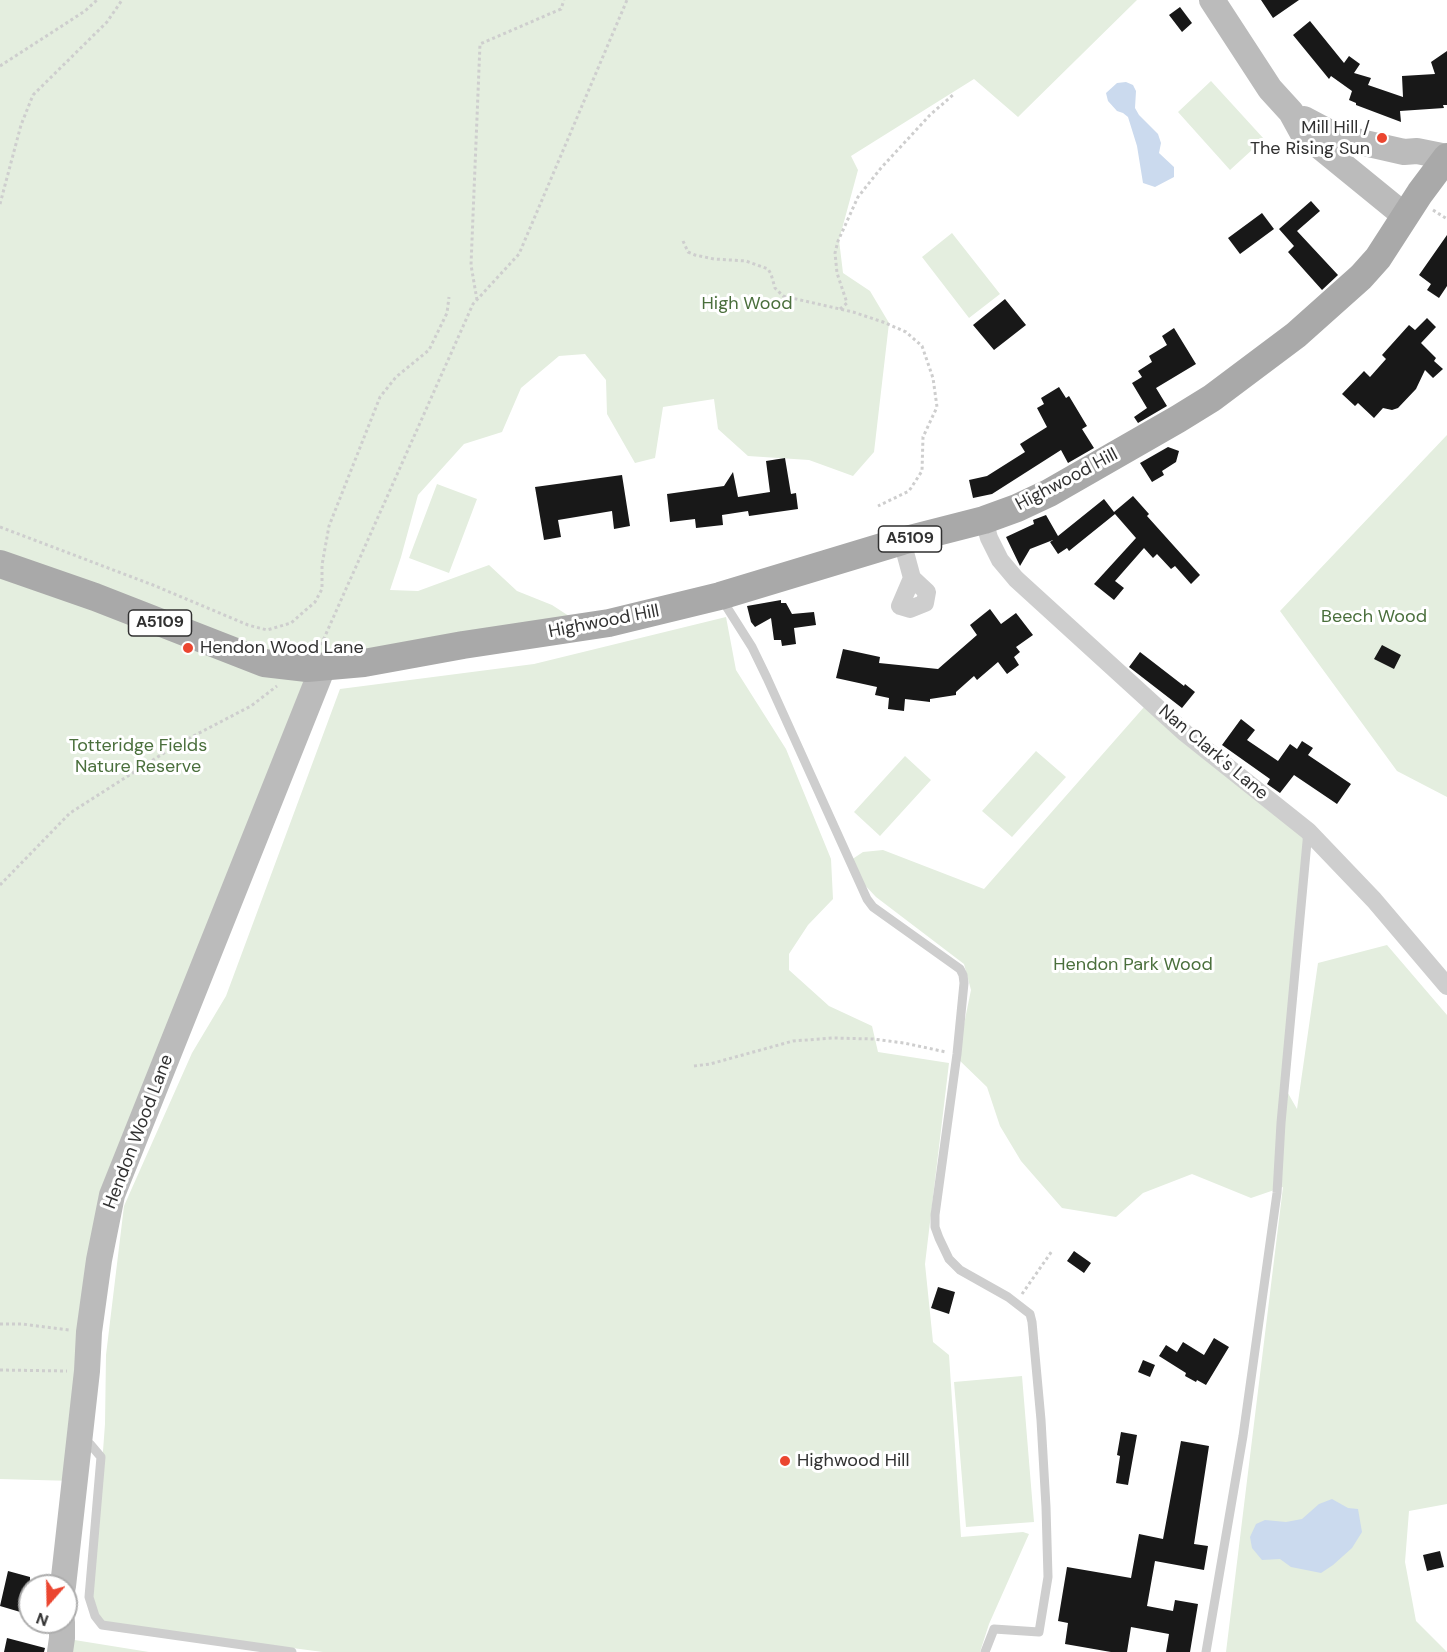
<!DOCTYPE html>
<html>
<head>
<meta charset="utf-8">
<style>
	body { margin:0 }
	#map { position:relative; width:1447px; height:1652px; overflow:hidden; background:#fff; font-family:"DM Sans",sans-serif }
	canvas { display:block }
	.north { position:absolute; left:18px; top:1574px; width:60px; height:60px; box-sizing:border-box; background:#fff; border:2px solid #adadad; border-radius:50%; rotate:200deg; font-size:16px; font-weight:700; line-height:24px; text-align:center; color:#313131 }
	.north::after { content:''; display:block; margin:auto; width:21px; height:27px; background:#eb4630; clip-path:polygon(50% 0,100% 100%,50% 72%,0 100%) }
</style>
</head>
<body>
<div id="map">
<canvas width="1447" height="1652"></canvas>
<div class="north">N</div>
</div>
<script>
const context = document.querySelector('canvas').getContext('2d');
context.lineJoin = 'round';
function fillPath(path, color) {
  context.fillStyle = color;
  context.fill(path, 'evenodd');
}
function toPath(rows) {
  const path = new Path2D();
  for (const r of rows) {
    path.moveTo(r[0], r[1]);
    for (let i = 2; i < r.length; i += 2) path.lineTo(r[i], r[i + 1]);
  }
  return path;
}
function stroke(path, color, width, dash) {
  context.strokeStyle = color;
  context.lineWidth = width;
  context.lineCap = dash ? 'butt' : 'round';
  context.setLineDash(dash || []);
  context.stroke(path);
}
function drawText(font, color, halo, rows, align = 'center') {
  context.font = font + ' "DM Sans",sans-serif';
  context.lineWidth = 6;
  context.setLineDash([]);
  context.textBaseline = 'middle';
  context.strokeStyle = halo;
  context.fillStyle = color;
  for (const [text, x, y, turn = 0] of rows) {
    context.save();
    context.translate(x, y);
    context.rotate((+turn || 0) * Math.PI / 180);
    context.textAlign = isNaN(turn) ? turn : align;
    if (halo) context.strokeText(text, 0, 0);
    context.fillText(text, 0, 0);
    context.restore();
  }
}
const green = toPath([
	[0,0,1137,0,1018,117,974,79,851,156,858,170,839,240,843,273,870,291,889,323,874,452,853,476,809,460,748,456,718,429,714,399,663,407,655,458,635,463,607,414,606,380,585,354,559,356,521,388,502,432,464,444,418,495,401,557,390,590,418,591,489,565,517,591,552,605,572,618,334,661,112,1195,74,1481,0,1479],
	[1211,81,1264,139,1230,170,1178,112],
	[952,233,1000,294,969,318,922,257],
	[1447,435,1447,797,1397,771,1280,611],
	[437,484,477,499,449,573,409,558],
	[726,617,736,670,786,749,831,859,833,899,808,925,789,954,789,970,829,1006,872,1026,878,1052,949,1063,925,1264,933,1342,949,1355,961,1537,1023,1532,1029,1534,989,1624,980,1652,323,1652,100,1623,92,1599,105,1424,106,1355,124,1206,192,1053,226,996,340,689,534,664],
	[1152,698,1308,831,1285,1088,1297,1109,1318,963,1387,945,1447,1015,1447,1504,1409,1511,1405,1562,1416,1621,1447,1652,1226,1652,1283,1187,1251,1198,1192,1174,1143,1193,1116,1217,1062,1208,1021,1161,1000,1126,987,1087,957,1058,971,990,964,964,876,897,860,880,851,860,863,852,883,850,984,889],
	[1036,751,1066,777,1012,837,982,811],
	[905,756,931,780,880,836,854,812],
	[1022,1376,1034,1522,966,1527,954,1382],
	[62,1638,149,1652,60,1652]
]);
const water = toPath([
	[1126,82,1133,85,1136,91,1135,108,1139,115,1158,134,1161,143,1159,153,1174,167,1174,177,1155,187,1143,183,1137,146,1128,117,1123,113,1117,111,1108,101,1106,93,1117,83],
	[1332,1499,1348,1508,1358,1509,1362,1532,1352,1548,1333,1565,1321,1573,1291,1567,1280,1559,1262,1560,1252,1548,1250,1537,1256,1524,1265,1520,1286,1522,1302,1519,1319,1504]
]);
const building = toPath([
	[1261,0,1299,0,1273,18],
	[1180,7,1192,23,1182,32,1169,15],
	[1310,21,1344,63,1349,56,1360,64,1354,73,1371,78,1368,85,1403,97,1402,76,1435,74,1431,62,1447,51,1447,105,1443,105,1444,108,1400,111,1401,122,1356,105,1356,103,1349,100,1352,91,1331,76,1329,79,1293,35],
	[1311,201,1320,211,1297,231,1338,275,1322,290,1288,252,1294,246,1279,229],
	[1262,213,1274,229,1240,254,1228,238],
	[1447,235,1447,286,1439,298,1427,290,1431,284,1419,275],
	[1005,299,1026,325,994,350,973,325],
	[1427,318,1436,327,1421,343,1436,358,1434,361,1443,369,1433,378,1425,370,1416,389,1398,408,1392,410,1383,408,1374,418,1358,403,1355,406,1342,394,1364,371,1370,377,1386,359,1382,355,1409,325,1415,330],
	[1174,328,1196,364,1156,388,1167,406,1138,423,1134,417,1147,408,1132,383,1142,377,1138,371,1152,362,1149,356,1167,345,1162,336],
	[1059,387,1066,398,1069,396,1087,426,1082,429,1094,448,1068,463,1061,450,992,494,973,498,969,480,987,476,1025,452,1020,444,1047,427,1037,408,1044,404,1041,398],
	[1168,447,1179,451,1176,462,1162,471,1164,475,1152,482,1140,463],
	[785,458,791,494,796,493,798,509,749,516,748,511,722,515,723,525,696,528,695,519,670,522,667,494,724,486,733,472,738,497,770,492,766,461],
	[622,475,630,526,614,529,612,511,558,520,561,537,544,540,535,487],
	[1133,496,1149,514,1147,516,1200,575,1191,584,1175,566,1171,569,1157,554,1153,558,1144,548,1115,581,1124,588,1114,600,1094,584,1136,538,1115,514,1069,551,1067,548,1058,554,1050,542,1053,540,1030,549,1020,566,1006,537,1034,524,1033,520,1046,515,1058,536,1104,499,1114,512],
	[781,600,781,603,786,603,792,614,814,612,816,625,794,628,796,644,782,646,781,640,774,640,771,618,755,627,751,622,747,606],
	[990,609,1001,624,1016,613,1033,635,1016,647,1020,652,1014,657,1019,665,1007,674,998,662,977,680,974,676,956,692,956,695,930,699,930,702,905,699,904,711,888,709,889,698,875,695,877,687,836,678,843,649,880,657,879,663,938,669,977,635,970,625],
	[1382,645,1401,655,1394,669,1374,659],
	[1140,652,1184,686,1185,684,1195,692,1182,708,1129,667],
	[1241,719,1255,730,1247,740,1278,761,1290,744,1297,749,1302,741,1313,748,1308,755,1351,784,1337,804,1294,775,1280,793,1267,784,1270,779,1222,745],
	[1074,1251,1091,1263,1084,1273,1067,1261],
	[938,1287,955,1292,949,1314,931,1308],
	[1214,1338,1229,1347,1206,1385,1197,1380,1196,1382,1185,1376,1186,1373,1159,1356,1166,1345,1177,1352,1183,1342,1204,1355],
	[1143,1360,1155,1365,1150,1377,1138,1372],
	[1121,1432,1137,1435,1128,1485,1116,1483,1120,1456,1117,1455],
	[1181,1441,1209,1446,1194,1544,1208,1546,1204,1570,1155,1561,1147,1606,1173,1611,1175,1600,1198,1604,1190,1652,1166,1652,1169,1634,1131,1627,1127,1652,1111,1652,1065,1644,1068,1623,1058,1621,1067,1567,1131,1578,1139,1534,1163,1539],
	[1440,1551,1444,1567,1427,1571,1423,1555],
	[8,1571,30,1577,30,1602,27,1614,0,1606],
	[7,1638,45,1648,44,1652,4,1652]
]);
const path = toPath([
	[0,66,85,11,97,0],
	[0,204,21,125,33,95,107,22,122,0],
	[1433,210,1447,219],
	[683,241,688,252,695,255,714,259,746,261,768,269,771,274,775,288,783,296,853,312,883,322,906,332,922,346,933,378,937,407,923,437,922,471,909,491,878,506],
	[477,300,471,265,480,44,561,9,564,0],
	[840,309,847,303,837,273,835,253,838,241,858,197,881,168,930,115,954,94],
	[0,527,153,585,248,625,267,630,291,623,315,602,322,589,322,565,329,526,380,397,396,377,429,350,447,313,449,297],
	[321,645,473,304,519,254,627,0],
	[0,885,70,813,178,744,251,706,277,686],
	[694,1066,710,1064,793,1041,833,1038,873,1039,904,1043,946,1052],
	[1022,1294,1052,1251],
	[0,1324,22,1324,69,1330],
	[0,1370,67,1371]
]);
const lane = toPath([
	[721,598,752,647,767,678,867,899,873,907,960,969,963,975,964,983,957,1054,935,1215,935,1227,939,1238,949,1259,960,1270,1008,1297,1030,1314,1032,1322,1041,1420,1046,1507,1048,1577,1039,1632,994,1629,985,1652],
	[82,1442,90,1444,101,1457,89,1597,95,1616,102,1625,292,1652],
	[1206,1652,1243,1436,1277,1193,1281,1123,1308,831]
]);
const street = toPath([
	[984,520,989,538,1000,560,1016,579,1185,733,1308,831,1374,900,1447,986],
	[902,541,912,578,900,606,910,609,925,603,927,592,912,578]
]);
const secondary = toPath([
	[1212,0,1270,89,1291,112,1302,132,1405,216],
	[1304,119,1338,137,1404,152,1417,151,1447,157],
	[63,1586,87,1371,89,1332,99,1260,112,1195,323,667],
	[60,1652,62,1638,62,1622]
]);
const primary = toPath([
	[0,564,95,597,264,663,307,668,364,663,463,645,609,623,720,596,902,541,984,520,1017,508,1049,493,1178,419,1212,398,1296,335,1361,277,1378,258,1420,193,1447,157]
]);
const markers = [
	[1382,138,6,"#eb4630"],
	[188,648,6,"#eb4630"],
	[785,1461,6,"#eb4630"]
];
const shields = [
	[910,539,63],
	[160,623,63]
];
const shieldNames = [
	["A5109",910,539],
	["A5109",160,623]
];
const poiNames = [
	["Mill Hill /",1370,128,"right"],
	["The Rising Sun",1370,149,"right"],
	["Hendon Wood Lane",200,648],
	["Highwood Hill",797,1461]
];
const parkNames = [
	["High Wood",747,304],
	["Beech Wood",1374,617],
	["Totteridge Fields",138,746],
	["Nature Reserve",138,767],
	["Hendon Park Wood",1133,965]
];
const streetNames = [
	["Highwood Hill",1067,480,-28],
	["Highwood Hill",604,622,-11],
	["Nan Clark's Lane",1213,753,40],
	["Hendon Wood Lane",139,1132,-69]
];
fillPath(green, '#e4eedf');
fillPath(water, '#cbdaee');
fillPath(building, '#181818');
stroke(path, '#cecece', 3, [3, 3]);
stroke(lane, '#cecece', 9);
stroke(street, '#cecece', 18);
stroke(secondary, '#bbb', 26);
stroke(primary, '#a9a9a9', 28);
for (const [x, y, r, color] of markers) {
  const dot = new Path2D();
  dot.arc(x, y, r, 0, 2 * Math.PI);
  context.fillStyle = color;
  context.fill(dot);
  stroke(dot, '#fff', 2);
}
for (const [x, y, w] of shields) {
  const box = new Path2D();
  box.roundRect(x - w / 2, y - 13, w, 26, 4.5);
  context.fillStyle = '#fff';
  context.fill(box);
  stroke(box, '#313131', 1.5);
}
drawText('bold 16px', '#313131', null, shieldNames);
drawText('18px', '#313131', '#fff', poiNames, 'left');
drawText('18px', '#4a6f3c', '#fff', parkNames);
drawText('18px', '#313131', '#fff', streetNames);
</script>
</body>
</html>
